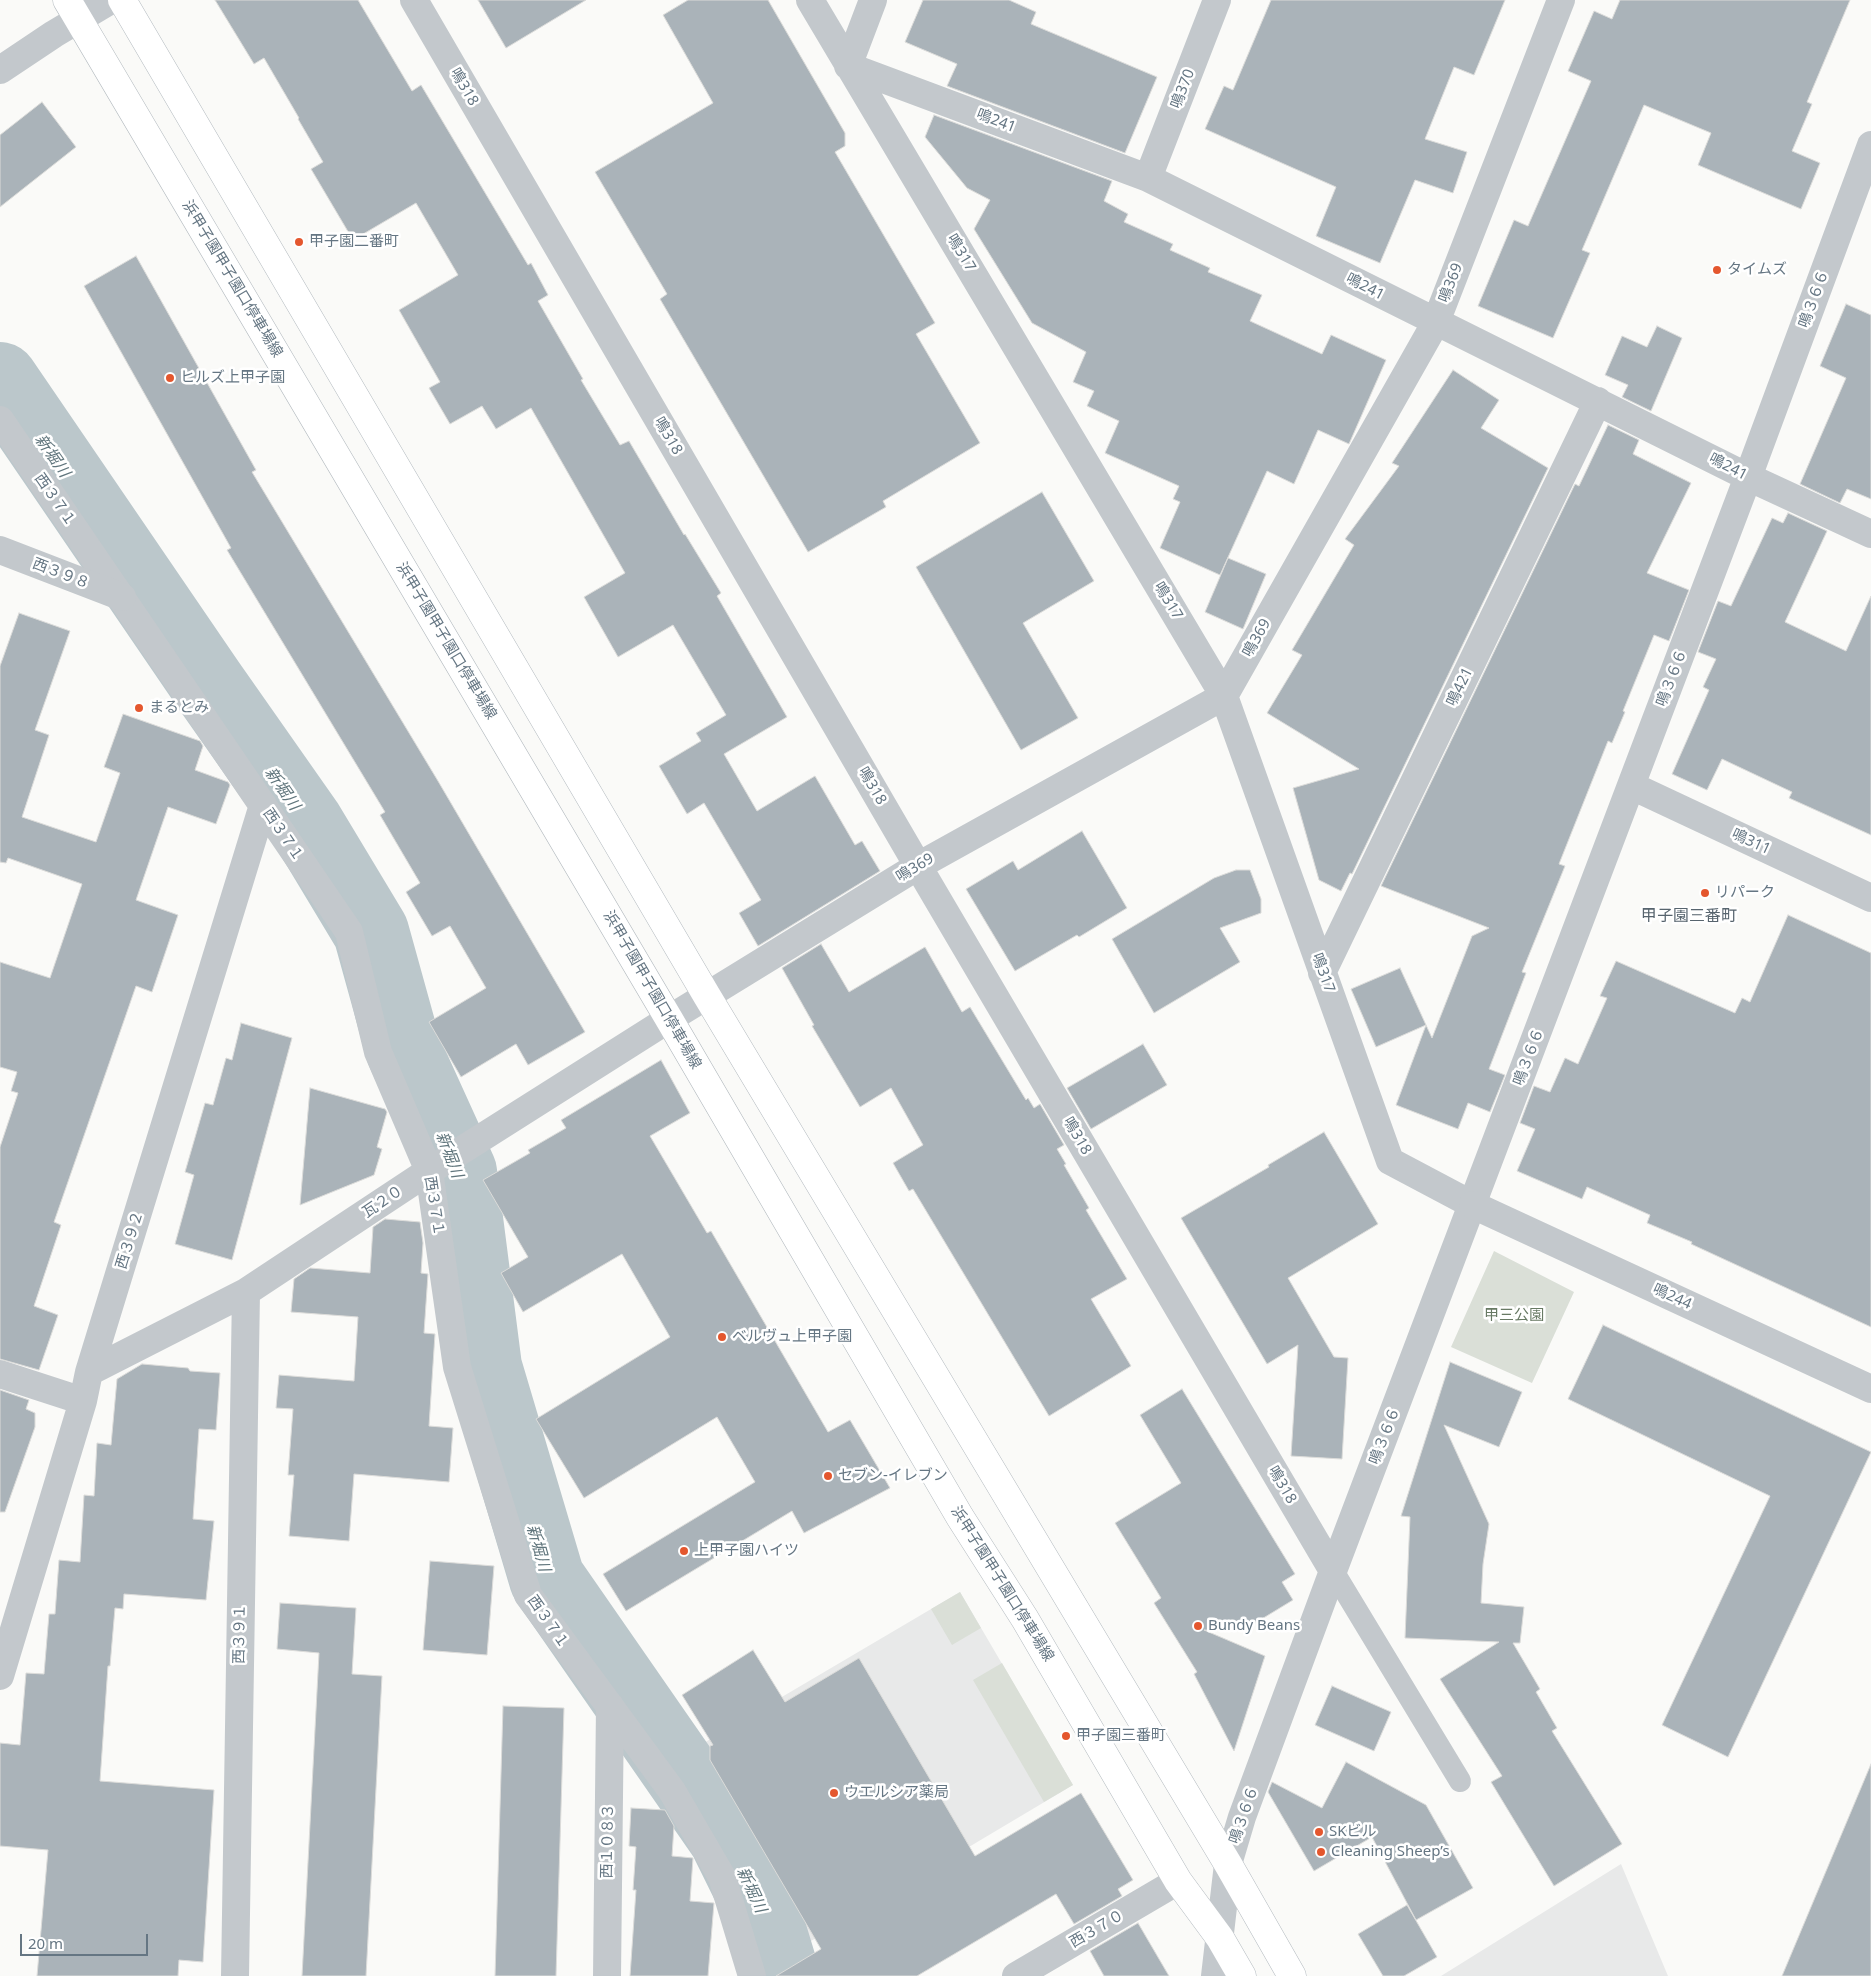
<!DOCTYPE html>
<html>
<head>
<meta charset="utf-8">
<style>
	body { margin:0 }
	#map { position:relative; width:1871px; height:1976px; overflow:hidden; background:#fafaf8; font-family:"Noto Sans",sans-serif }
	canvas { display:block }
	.scale { position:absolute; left:20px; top:1934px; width:128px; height:22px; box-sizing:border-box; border:2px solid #657683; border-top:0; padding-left:6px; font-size:15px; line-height:18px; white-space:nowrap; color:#657683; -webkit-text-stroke:4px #fff; paint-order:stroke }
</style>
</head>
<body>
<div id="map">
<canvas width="1871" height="1976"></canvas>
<div class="scale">20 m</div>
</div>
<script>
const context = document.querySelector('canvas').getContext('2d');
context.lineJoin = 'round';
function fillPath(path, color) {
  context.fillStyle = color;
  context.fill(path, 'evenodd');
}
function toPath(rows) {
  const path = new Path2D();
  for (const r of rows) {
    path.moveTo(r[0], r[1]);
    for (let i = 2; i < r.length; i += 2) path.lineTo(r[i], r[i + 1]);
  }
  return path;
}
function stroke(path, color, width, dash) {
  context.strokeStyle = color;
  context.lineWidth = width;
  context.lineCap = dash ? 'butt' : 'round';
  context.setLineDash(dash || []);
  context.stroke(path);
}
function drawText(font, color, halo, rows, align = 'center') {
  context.font = font + ' "Noto Sans","Noto Sans JP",sans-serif';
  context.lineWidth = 5;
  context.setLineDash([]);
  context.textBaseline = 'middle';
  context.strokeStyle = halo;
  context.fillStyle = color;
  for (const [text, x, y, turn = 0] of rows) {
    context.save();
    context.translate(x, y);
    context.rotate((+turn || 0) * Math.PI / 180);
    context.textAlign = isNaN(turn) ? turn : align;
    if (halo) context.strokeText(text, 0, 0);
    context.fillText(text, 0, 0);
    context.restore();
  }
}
const built = toPath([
	[960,1592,1073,1785,811,1941,697,1747],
	[1621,1864,1668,1976,1441,1976]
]);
const green = toPath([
	[1494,1251,1574,1292,1532,1383,1451,1347],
	[960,1592,981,1628,952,1645,931,1609],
	[1002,1663,1073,1785,1044,1802,973,1680]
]);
const river = toPath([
	[0,380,207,683,306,824,371,932,404,1051,459,1172,484,1367,547,1579,726,1837,762,1910,782,1976]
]);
const building = toPath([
	[215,0,358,0,412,91,421,85,528,265,531,263,548,295,538,301,583,379,581,380,620,445,629,441,684,535,685,534,721,593,717,596,787,717,724,754,757,811,815,776,855,845,862,841,880,871,758,946,739,913,761,900,704,803,687,814,659,766,701,741,696,733,726,715,673,625,618,657,584,597,625,573,531,408,496,429,482,406,450,424,429,388,440,382,399,310,458,275,416,203,353,240,311,169,323,162,298,119,299,118,264,58,254,64,215,0],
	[478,0,586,0,506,48,478,0],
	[688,0,768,0,845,133,845,146,835,152,935,323,916,334,980,443,883,501,886,507,808,552,660,299,667,294,595,172,713,103,663,15,688,0],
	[923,0,1009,0,1036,12,1031,24,1157,77,1125,153,947,86,957,64,905,42,923,0],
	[1271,0,1505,0,1474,75,1454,67,1425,139,1467,152,1453,193,1415,180,1380,263,1316,236,1336,187,1205,129,1224,86,1233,90,1271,0],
	[1620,0,1850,0,1807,102,1812,104,1792,151,1820,163,1801,209,1698,165,1711,133,1644,105,1582,250,1590,253,1553,338,1478,306,1514,220,1528,226,1591,81,1568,71,1594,11,1612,19,1620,0],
	[42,102,76,147,0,207,0,135,42,102],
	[934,115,1112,181,1104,201,1128,214,1124,222,1173,244,1170,250,1210,268,1208,272,1262,295,1250,321,1322,354,1331,335,1386,360,1349,444,1318,430,1294,484,1267,471,1220,575,1160,548,1180,502,1173,499,1179,486,1105,453,1119,421,1087,406,1094,391,1073,382,1086,352,1032,323,974,229,990,200,967,188,925,137,934,115],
	[136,256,256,470,252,472,438,781,585,1032,528,1065,516,1044,461,1077,429,1022,486,988,450,926,432,936,406,892,420,883,380,815,385,812,227,550,231,548,84,286,136,256],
	[1846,304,1871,315,1871,499,1847,489,1840,503,1800,484,1846,378,1820,366,1846,304],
	[1657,326,1682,338,1651,411,1622,397,1628,385,1605,375,1622,336,1647,347,1657,326],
	[1453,370,1499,400,1481,428,1548,468,1352,874,1350,873,1341,891,1319,880,1293,788,1359,769,1267,713,1302,655,1292,650,1354,545,1345,539,1399,466,1392,463,1453,370],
	[1608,425,1639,440,1633,454,1691,483,1647,573,1689,590,1669,641,1654,635,1623,711,1625,712,1612,743,1608,741,1559,864,1565,866,1522,972,1526,973,1489,1069,1505,1075,1490,1112,1468,1103,1458,1129,1396,1105,1426,1025,1432,1038,1472,936,1489,928,1381,886,1575,484,1579,486,1608,425],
	[1042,492,1094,581,1023,623,1078,718,1021,750,916,567,1042,492],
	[1788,513,1827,531,1785,622,1846,651,1871,596,1871,835,1789,798,1792,792,1722,759,1707,790,1672,774,1709,690,1703,687,1716,659,1698,652,1718,601,1731,606,1772,518,1783,523,1788,513],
	[1228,558,1266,574,1243,629,1205,612,1228,558],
	[19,613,70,631,35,730,49,735,22,817,96,842,120,773,104,767,123,714,200,741,203,746,195,770,228,782,230,785,216,824,168,807,136,900,178,915,152,992,136,986,54,1222,61,1225,34,1306,58,1315,39,1370,0,1359,0,1147,18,1093,11,1091,17,1072,0,1067,0,962,50,978,82,884,8,858,6,863,0,862,0,666,19,613],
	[1082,831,1127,908,1079,937,1077,935,1015,971,966,889,1013,861,1018,870,1082,831],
	[1236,870,1250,870,1261,899,1261,913,1220,928,1240,962,1154,1013,1112,939,1214,878,1236,870],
	[1788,915,1871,953,1871,1327,1691,1244,1692,1242,1647,1223,1650,1215,1587,1187,1582,1199,1517,1171,1535,1129,1520,1123,1534,1086,1550,1092,1565,1058,1578,1064,1607,998,1600,996,1616,961,1735,1013,1742,998,1750,1002,1788,915],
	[821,944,849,992,925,947,962,1012,970,1007,1026,1100,1028,1098,1034,1108,1040,1104,1064,1145,1057,1149,1066,1164,1064,1165,1089,1208,1086,1210,1127,1279,1091,1299,1131,1366,1049,1416,913,1189,909,1191,893,1163,923,1145,891,1088,860,1107,812,1026,814,1025,782,968,821,944],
	[1400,968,1426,1025,1376,1047,1351,989,1400,968],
	[241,1023,292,1038,232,1260,175,1244,194,1175,185,1172,205,1103,213,1105,226,1058,232,1060,241,1023],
	[1143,1044,1167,1085,1091,1129,1067,1088,1143,1044],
	[661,1060,690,1113,650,1136,707,1233,711,1231,828,1432,850,1420,890,1488,804,1533,792,1511,626,1611,603,1574,755,1482,717,1417,584,1498,536,1419,670,1337,622,1254,523,1312,501,1273,528,1257,483,1180,530,1153,528,1150,566,1128,561,1120,661,1060],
	[310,1088,385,1109,387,1112,377,1147,382,1149,374,1175,300,1205,310,1088],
	[1324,1132,1378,1224,1288,1278,1334,1357,1348,1358,1342,1459,1291,1456,1298,1345,1267,1364,1181,1218,1269,1167,1268,1165,1324,1132],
	[385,1219,420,1222,423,1243,421,1273,428,1274,424,1333,435,1334,429,1426,453,1428,449,1482,354,1474,349,1541,289,1536,294,1475,288,1475,293,1409,276,1408,279,1375,354,1381,358,1317,291,1312,294,1279,310,1268,370,1273,373,1227,385,1219],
	[1603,1325,1871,1452,1728,1757,1662,1725,1770,1496,1568,1399,1603,1325],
	[1450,1362,1522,1392,1499,1447,1444,1425,1489,1524,1483,1564,1481,1603,1524,1607,1520,1643,1513,1643,1540,1689,1536,1692,1557,1728,1552,1731,1622,1844,1554,1886,1491,1782,1502,1776,1440,1679,1499,1642,1405,1638,1410,1517,1401,1516,1450,1362],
	[142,1364,188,1368,190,1371,220,1373,216,1430,199,1429,193,1519,214,1521,206,1600,124,1594,123,1609,115,1608,110,1666,108,1666,100,1781,214,1790,203,1962,179,1960,178,1976,37,1976,48,1850,0,1846,0,1743,20,1745,26,1673,44,1674,49,1614,55,1614,59,1560,80,1562,84,1495,94,1496,97,1443,111,1445,117,1379,142,1364],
	[1182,1389,1295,1574,1282,1582,1293,1600,1242,1631,1204,1630,1265,1656,1234,1751,1194,1674,1197,1672,1154,1603,1161,1598,1115,1523,1181,1483,1140,1415,1182,1389],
	[0,1390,29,1400,26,1409,35,1413,35,1427,5,1512,0,1512,0,1390],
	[430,1561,494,1566,487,1655,423,1650,430,1561],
	[280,1603,356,1608,352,1674,382,1676,366,1976,302,1976,319,1653,277,1649,280,1603],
	[753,1650,785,1702,859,1658,975,1856,1081,1793,1133,1880,1118,1889,1122,1896,1074,1924,1056,1894,917,1976,776,1976,821,1949,710,1760,710,1746,713,1745,682,1695,753,1650],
	[1332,1686,1391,1712,1374,1751,1315,1725,1332,1686],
	[503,1706,564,1708,556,1976,495,1976,503,1706],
	[1346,1762,1426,1805,1473,1888,1416,1920,1372,1837,1314,1871,1268,1792,1272,1782,1322,1808,1346,1762],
	[1871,1764,1871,1976,1782,1976,1871,1764],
	[631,1808,665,1810,674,1826,672,1856,693,1858,690,1901,714,1903,708,1976,630,1976,636,1890,633,1890,636,1847,629,1846,631,1808],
	[1407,1905,1437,1957,1404,1976,1383,1976,1358,1934,1407,1905],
	[1138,1923,1169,1976,1104,1976,1090,1951,1138,1923]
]);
const service = toPath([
	[1333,1571,1460,1781]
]);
const minor = toPath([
	[414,0,918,866,1333,1571],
	[810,0,1224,696,1390,1161,1473,1205],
	[873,0,848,66,1148,178,1748,477,1871,534],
	[0,70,54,34,111,0],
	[1148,178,1217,0],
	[0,420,349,932,378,1052,429,1171,457,1367,528,1595,672,1791,722,1877,752,1976],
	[1632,786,1871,898],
	[1322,973,1598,401],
	[89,1372,246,1292,429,1171,669,1019,918,866,1224,696,1436,322,1561,0],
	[0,1374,83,1401],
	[0,1676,83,1401,89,1372,263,805],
	[235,1976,246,1292],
	[607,1976,610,1706],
	[1016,1976,1178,1881],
	[1215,1976,1228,1864,1242,1817,1333,1571,1748,477,1871,145]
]);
const tertiary = toPath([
	[0,550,122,597],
	[1473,1205,1871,1389]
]);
const secondary = toPath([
	[67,0,669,1019,960,1517,1025,1619,1178,1881,1220,1938,1242,1976],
	[122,0,707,996,1228,1864,1292,1976]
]);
const markers = [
	[299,242,5,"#e4572e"],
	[1717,270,5,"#e4572e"],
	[170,378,5,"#e4572e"],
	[139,708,5,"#e4572e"],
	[1705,893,5,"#e4572e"],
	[722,1337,5,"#e4572e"],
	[828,1476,5,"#e4572e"],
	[684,1551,5,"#e4572e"],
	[1198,1626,5,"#e4572e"],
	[1066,1736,5,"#e4572e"],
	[834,1793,5,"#e4572e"],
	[1319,1832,5,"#e4572e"],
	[1321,1852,5,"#e4572e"]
];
const streetNames = [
	["鳴318",464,87,60],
	["鳴370",1183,89,-69],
	["鳴241",996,121,21],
	["鳴317",961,253,59],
	["浜甲子園甲子園口停車場線",232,279,59],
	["鳴369",1451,283,-69],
	["鳴241",1365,287,27],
	["鳴３６６",1814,299,-70],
	["鳴318",668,436,60],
	["鳴241",1728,467,27],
	["西３７１",55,500,55],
	["西３９８",61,574,21],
	["鳴317",1168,601,59],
	["鳴369",1257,638,-61],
	["浜甲子園甲子園口停車場線",446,641,59],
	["鳴３６６",1672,678,-69],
	["鳴421",1460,687,-64],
	["鳴318",872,786,60],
	["西３７１",283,835,56],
	["鳴311",1751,842,25],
	["鳴369",915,868,-31],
	["鳴317",1323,973,70],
	["浜甲子園甲子園口停車場線",652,990,60],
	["鳴３６６",1529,1057,-69],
	["鳴318",1077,1136,60],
	["瓦２０",383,1202,-34],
	["西３７１",434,1206,81],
	["西３９２",130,1240,-73],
	["鳴244",1672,1297,25],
	["鳴３６６",1385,1436,-69],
	["鳴318",1282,1485,60],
	["浜甲子園甲子園口停車場線",1002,1584,58],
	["西３７１",548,1622,55],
	["西３９１",240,1634,-89],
	["鳴３６６",1244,1815,-71],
	["西１０８３",608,1841,-89],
	["西３７０",1097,1929,-30]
];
const poiNames = [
	["甲子園二番町",309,242],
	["タイムズ",1727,270],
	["ヒルズ上甲子園",180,378],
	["まるとみ",149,708],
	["リパーク",1715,893],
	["ベルヴュ上甲子園",732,1337],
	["セブン-イレブン",838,1476],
	["上甲子園ハイツ",694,1551],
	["Bundy Beans",1208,1626],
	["甲子園三番町",1076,1736],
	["ウエルシア薬局",844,1793],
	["SKビル",1329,1832],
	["Cleaning Sheep’s",1331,1852]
];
const parkNames = [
	["甲三公園",1514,1316]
];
const waterNames = [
	["新堀川",52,456,55],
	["新堀川",282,789,55],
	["新堀川",449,1155,69],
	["新堀川",538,1548,74],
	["新堀川",751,1890,65]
];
const neighbourhoodNames = [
	["甲子園三番町",1689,916]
];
fillPath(built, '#e8e9e9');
fillPath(green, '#dadfd7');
stroke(river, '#bbc7cb', 76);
fillPath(building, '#aab3b9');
stroke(building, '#dcdcda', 1);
stroke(secondary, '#b3babf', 29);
stroke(service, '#c3c8cc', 22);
stroke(minor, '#c3c8cc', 28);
stroke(tertiary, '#c3c8cc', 28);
stroke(secondary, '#fff', 28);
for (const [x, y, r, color] of markers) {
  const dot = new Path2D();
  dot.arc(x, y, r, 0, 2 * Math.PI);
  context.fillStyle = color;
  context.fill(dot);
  stroke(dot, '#fff', 2);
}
drawText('15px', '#657683', '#fff', streetNames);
drawText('15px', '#657683', '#fff', poiNames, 'left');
drawText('15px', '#687a64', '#fff', parkNames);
drawText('italic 16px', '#60757c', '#fff', waterNames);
drawText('16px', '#57646e', '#fff', neighbourhoodNames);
</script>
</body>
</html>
